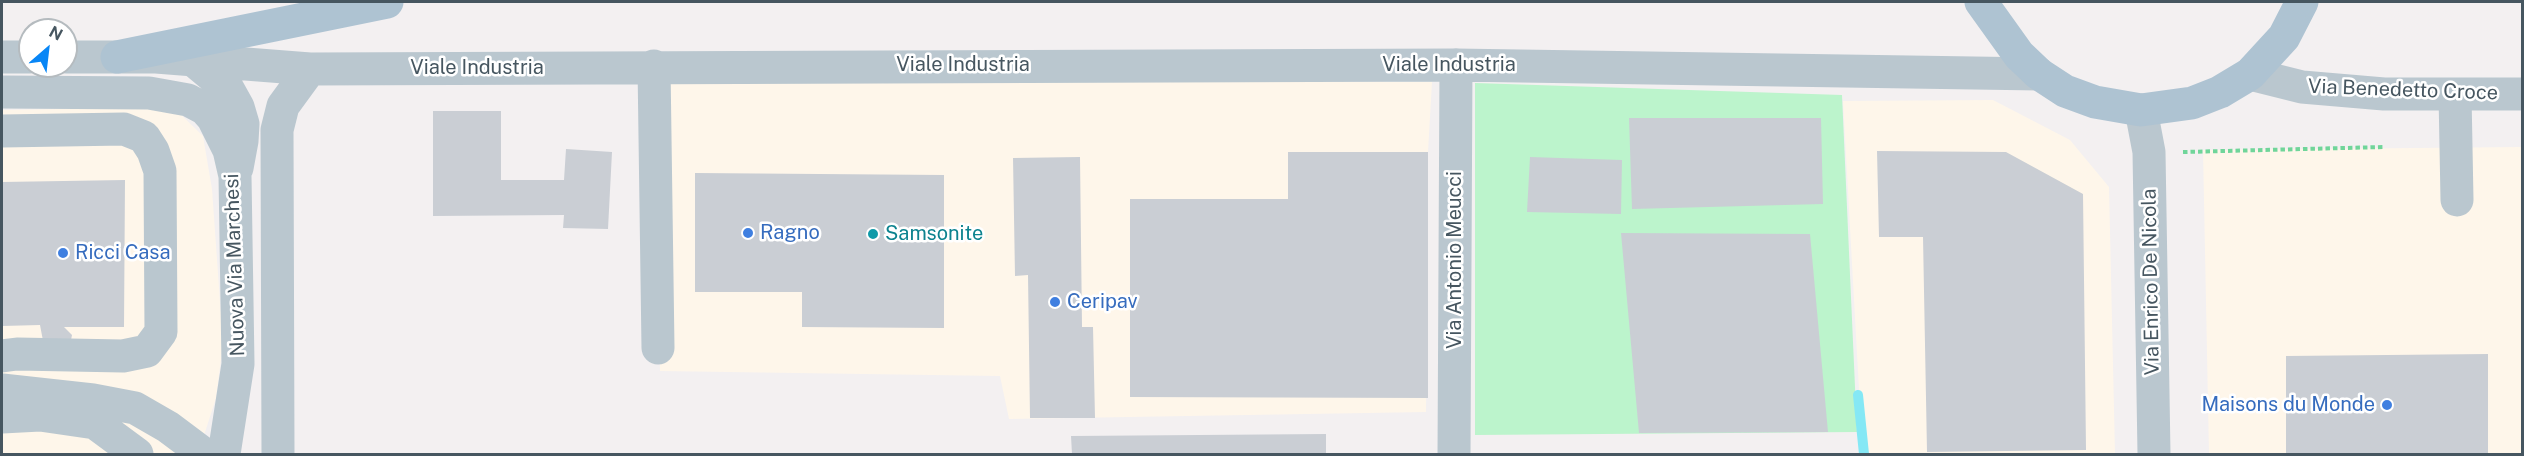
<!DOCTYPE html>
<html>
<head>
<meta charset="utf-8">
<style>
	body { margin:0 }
	#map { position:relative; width:2524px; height:456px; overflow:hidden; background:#f3f0f1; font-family:"Public Sans",sans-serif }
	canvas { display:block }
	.frame { position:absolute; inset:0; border:3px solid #465660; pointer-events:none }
	.north { position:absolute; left:18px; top:18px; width:60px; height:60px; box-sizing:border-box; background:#fff; border:2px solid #b5bbbf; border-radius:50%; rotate:28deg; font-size:16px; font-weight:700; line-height:24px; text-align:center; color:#465660 }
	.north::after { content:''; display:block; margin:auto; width:21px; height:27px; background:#0886f6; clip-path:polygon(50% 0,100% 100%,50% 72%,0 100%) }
</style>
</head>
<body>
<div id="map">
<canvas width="2524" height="456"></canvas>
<div class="frame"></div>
<div class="north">N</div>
</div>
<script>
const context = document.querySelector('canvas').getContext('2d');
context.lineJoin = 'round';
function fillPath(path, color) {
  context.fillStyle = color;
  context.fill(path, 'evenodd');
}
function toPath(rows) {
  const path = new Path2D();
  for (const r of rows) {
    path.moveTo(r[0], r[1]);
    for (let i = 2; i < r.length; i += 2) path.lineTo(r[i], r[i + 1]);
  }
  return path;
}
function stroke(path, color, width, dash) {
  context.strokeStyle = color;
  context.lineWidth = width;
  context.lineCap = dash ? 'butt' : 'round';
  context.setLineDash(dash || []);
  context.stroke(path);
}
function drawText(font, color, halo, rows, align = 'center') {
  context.font = font + ' "Public Sans",sans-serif';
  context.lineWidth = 5;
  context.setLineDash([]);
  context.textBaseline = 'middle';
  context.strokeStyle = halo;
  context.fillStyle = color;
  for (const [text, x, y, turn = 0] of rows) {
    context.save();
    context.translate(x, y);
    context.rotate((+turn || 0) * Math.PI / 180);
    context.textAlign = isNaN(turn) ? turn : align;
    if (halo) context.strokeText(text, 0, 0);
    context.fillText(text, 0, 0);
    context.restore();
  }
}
const commercial = toPath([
	[655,81,1432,82,1428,152,1426,412,1009,419,1000,376,660,371],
	[1993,100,2070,140,2109,187,2115,454,1866,454,1860,408,1843,101],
	[173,107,203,136,212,189,223,344,216,398,198,454,2,454,2,110],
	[2522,147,2522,454,2209,454,2203,150]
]);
const green = toPath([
	[1475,83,1842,95,1857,432,1475,435]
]);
const stream = toPath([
	[1858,395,1864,454]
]);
const building = toPath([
	[433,111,501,111,501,180,564,180,566,149,612,152,608,229,563,228,564,215,433,216],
	[1629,118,1821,118,1823,204,1632,209],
	[1877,151,2006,152,2083,194,2086,450,1927,452,1923,237,1879,237],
	[1288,152,1428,152,1428,398,1130,397,1130,199,1288,199],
	[1080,157,1082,327,1093,327,1095,418,1030,418,1028,275,1015,276,1013,158],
	[1530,157,1622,160,1621,214,1527,212],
	[695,173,944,175,944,328,802,327,802,292,695,292],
	[125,180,124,327,64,327,72,335,70,345,44,346,40,325,2,326,2,182],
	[1621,233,1810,234,1828,432,1639,433],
	[2488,354,2488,454,2286,454,2286,356],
	[1326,434,1326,454,1072,454,1071,436]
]);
const path = toPath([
	[2183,152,2384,147]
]);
const minor = toPath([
	[2,57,30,57],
	[66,57,156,57,310,69,1456,65,2039,74],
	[192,59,228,89,238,107,243,124,242,141,237,168],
	[654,66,658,348],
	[2250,74,2302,87,2384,94,2522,94],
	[2,92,149,93,188,100,205,109,213,118,229,150,235,176,238,364,224,454],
	[2455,94,2457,200],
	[2141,110,2149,152,2154,454],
	[2,131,124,129,144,137,153,151,160,171,161,332,147,351,123,356,17,354,2,356],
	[2,390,93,400,135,408,168,427,204,454],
	[2,417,40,415,95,423,137,454],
	[278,454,277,130,283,106,310,69],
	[1454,454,1456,65]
]);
const major = toPath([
	[1981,2,2019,55,2039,74,2065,91,2095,102,2141,110,2192,103,2220,92,2250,74,2284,37,2302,2],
	[117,57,387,2]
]);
const markers = [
	[748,233,6,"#3f7fe0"],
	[873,234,6,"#0f9aa8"],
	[63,253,6,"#3f7fe0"],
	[1055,302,6,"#3f7fe0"],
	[2387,405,6,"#3f7fe0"]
];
const streetNames = [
	["Viale Industria",963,65],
	["Viale Industria",1449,65],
	["Viale Industria",477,68],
	["Via Benedetto Croce",2403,90,2],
	["Via Antonio Meucci",1455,260,-90],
	["Nuova Via Marchesi",235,265,-92],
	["Via Enrico De Nicola",2151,282,-91]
];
const shopNames = [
	["Ragno",760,233],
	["Ricci Casa",75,253],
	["Ceripav",1067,302],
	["Maisons du Monde",2375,405,"right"]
];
const cultureNames = [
	["Samsonite",885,234]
];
fillPath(commercial, '#fef6ea');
fillPath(green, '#bcf4cc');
stroke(stream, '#85e8f5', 10);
fillPath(building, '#caced4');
stroke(path, '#70d59a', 4, [4.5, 3]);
stroke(minor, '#bac7cf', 33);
stroke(major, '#aec3d2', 33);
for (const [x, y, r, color] of markers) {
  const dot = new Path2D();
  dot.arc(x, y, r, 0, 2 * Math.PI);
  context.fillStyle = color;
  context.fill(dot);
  stroke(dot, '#fff', 2);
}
drawText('20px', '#465660', '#fff', streetNames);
drawText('20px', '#366cbe', '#fff', shopNames, 'left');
drawText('20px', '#0d838f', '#fff', cultureNames, 'left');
</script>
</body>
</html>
